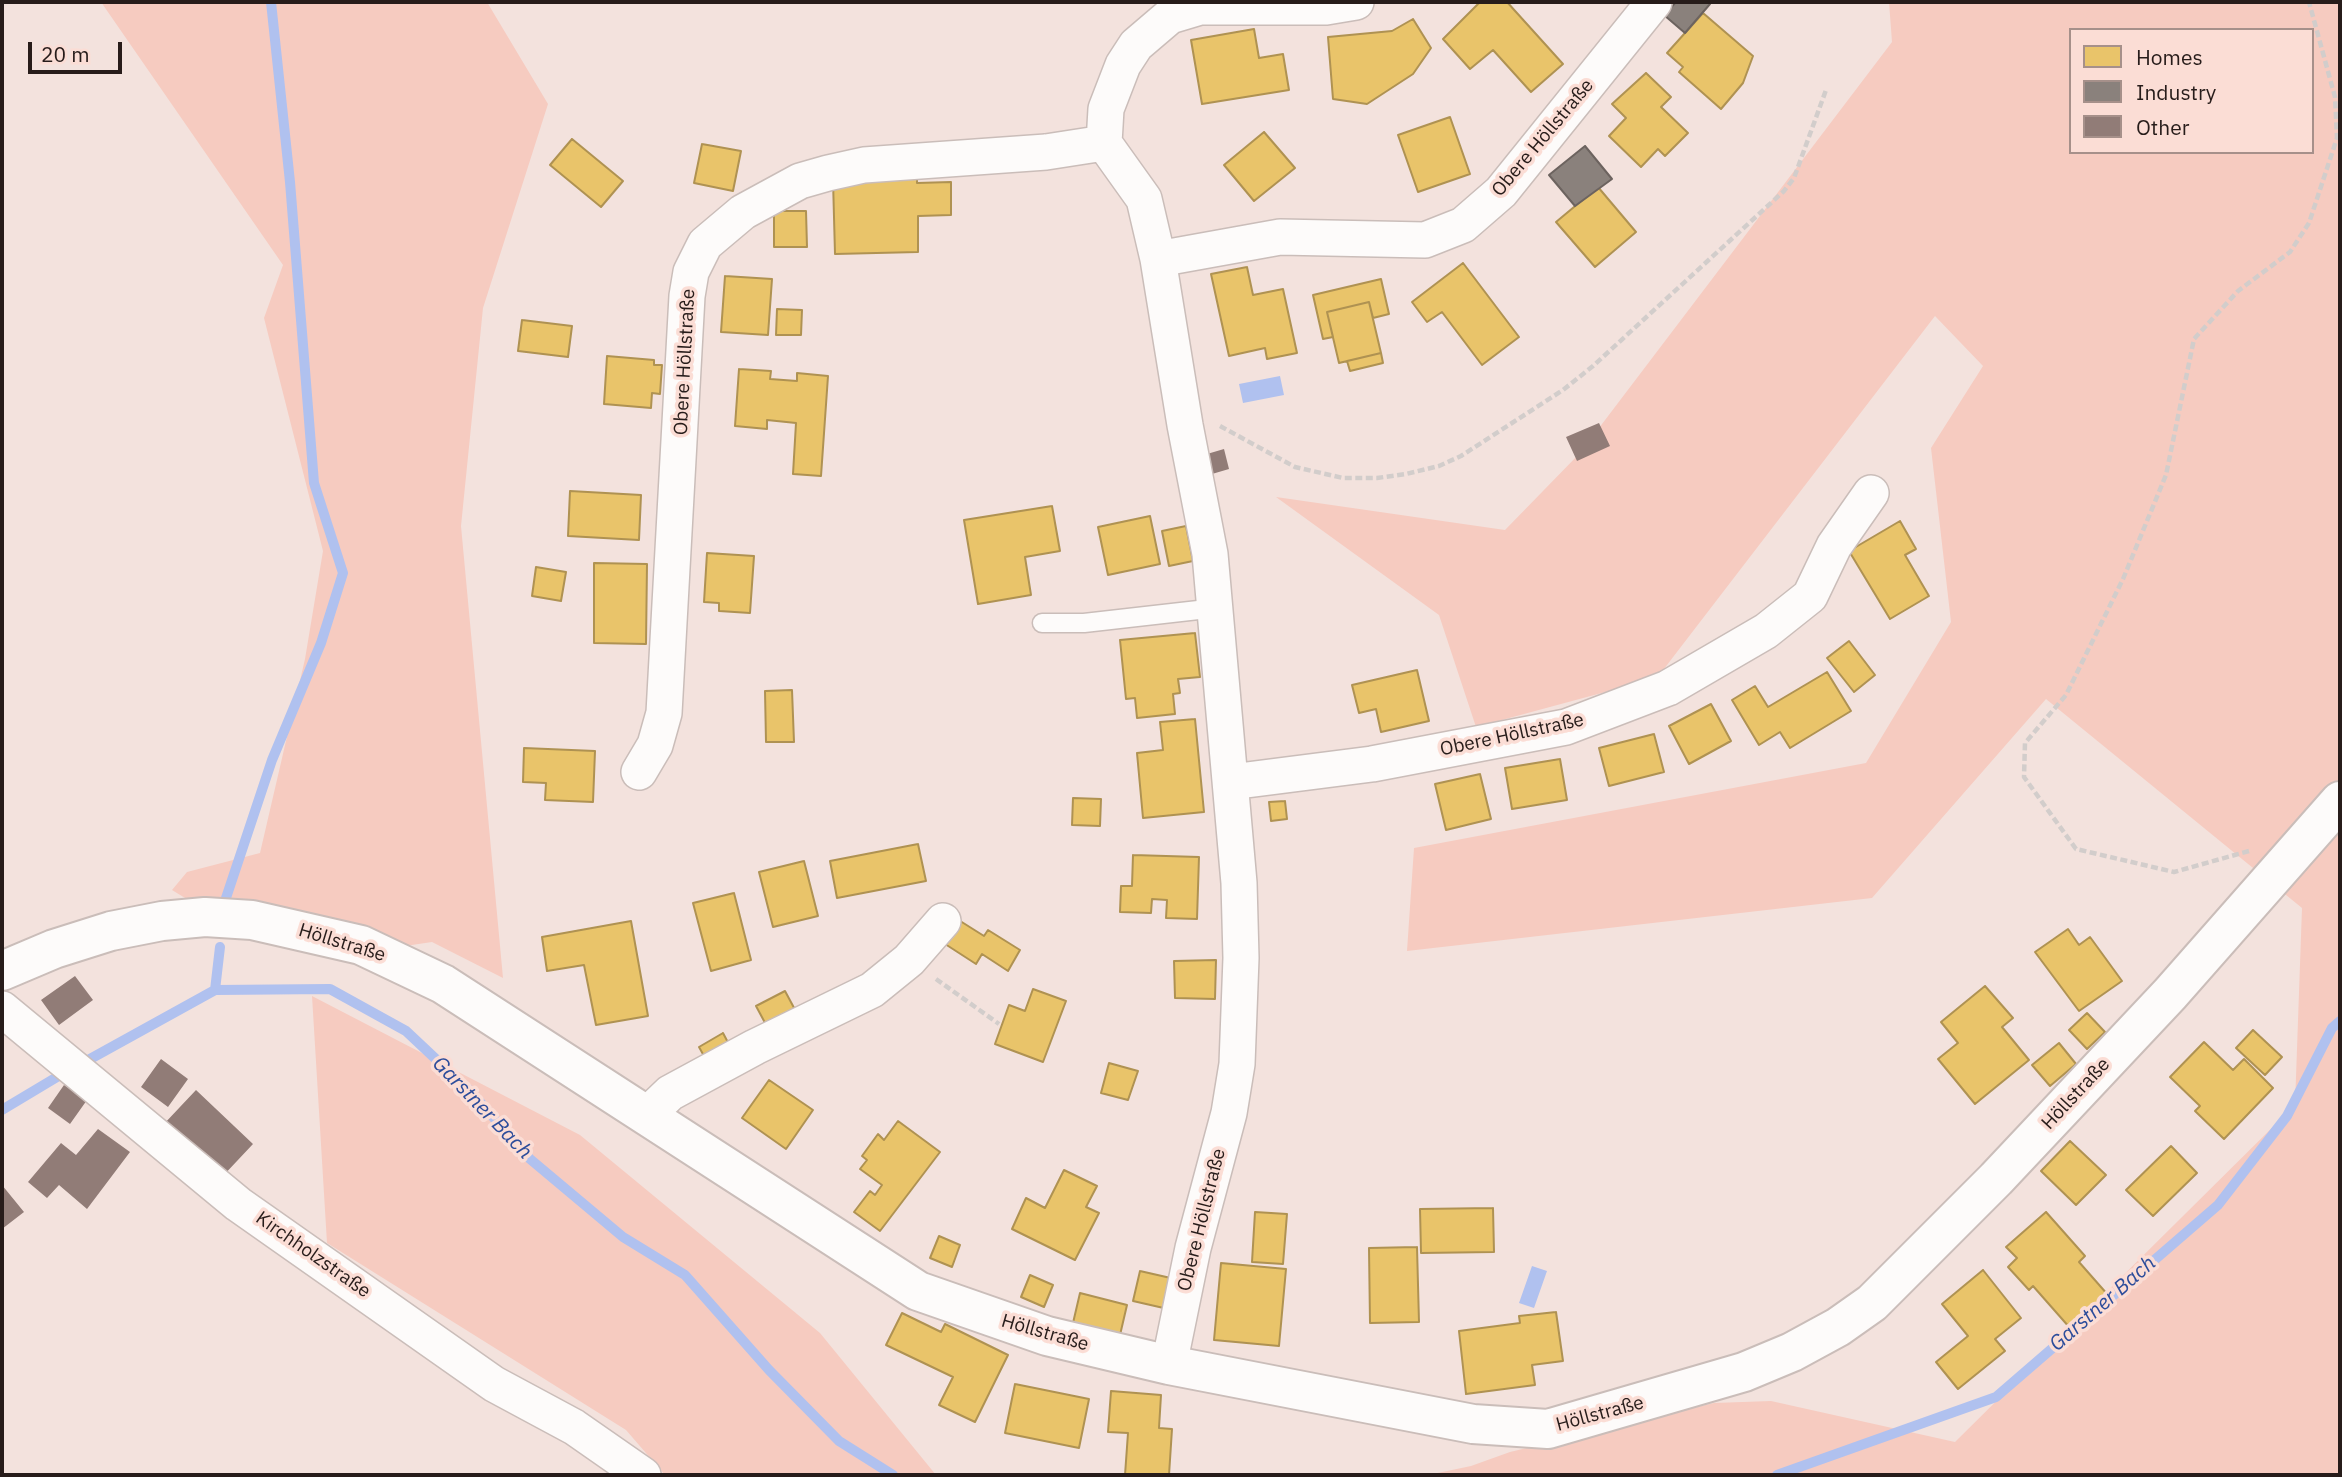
<!DOCTYPE html>
<html>
<head>
<meta charset="utf-8">
<style>
	body { margin:0 }
	#map { position:relative; width:2342px; height:1477px; overflow:hidden; background:#f3e2dd; font-family:"IBM Plex Sans",sans-serif }
	canvas { display:block }
	.frame { position:absolute; inset:0; border:4px solid #271c1a; pointer-events:none }
	.legend { position:absolute; left:2069px; top:28px; width:245px; height:126px; box-sizing:border-box; background:#fbddd5; border:2px solid #a6908a; margin:0; padding:9px 12px; list-style:none; font-size:21px; color:#271c1a }
	.legend li { display:flex; align-items:center; gap:14px; height:35px }
	.legend b { width:35px; border:2px solid #a6908a }
	.scale { position:absolute; left:28px; top:42px; width:94px; height:32px; box-sizing:border-box; border:4px solid #271c1a; border-top:0; padding-left:9px; font-size:21px; line-height:24px; white-space:nowrap; color:#271c1a; -webkit-text-stroke:5px #fbddd5; paint-order:stroke }
</style>
</head>
<body>
<div id="map">
<canvas width="2342" height="1477"></canvas>
<div class="frame"></div>
<ul class="legend">
<li><b style="height:19px;background:#e9c46a"></b>Homes</li>
<li><b style="height:19px;background:#8a817c"></b>Industry</li>
<li><b style="height:19px;background:#917c77"></b>Other</li>
</ul>
<div class="scale">20 m</div>
</div>
<script>
const context = document.querySelector('canvas').getContext('2d');
context.lineJoin = 'round';
function fillPath(path, color) {
  context.fillStyle = color;
  context.fill(path, 'evenodd');
}
function toPath(rows) {
  const path = new Path2D();
  for (const r of rows) {
    path.moveTo(r[0], r[1]);
    for (let i = 2; i < r.length; i += 2) path.lineTo(r[i], r[i + 1]);
  }
  return path;
}
function stroke(path, color, width, dash) {
  context.strokeStyle = color;
  context.lineWidth = width;
  context.lineCap = dash ? 'butt' : 'round';
  context.setLineDash(dash || []);
  context.stroke(path);
}
function drawText(font, color, halo, rows, align = 'center') {
  context.font = font + ' "IBM Plex Sans",sans-serif';
  context.lineWidth = 7;
  context.setLineDash([]);
  context.textBaseline = 'middle';
  context.strokeStyle = halo;
  context.fillStyle = color;
  for (const [text, x, y, turn = 0] of rows) {
    context.save();
    context.translate(x, y);
    context.rotate((+turn || 0) * Math.PI / 180);
    context.textAlign = isNaN(turn) ? turn : align;
    if (halo) context.strokeText(text, 0, 0);
    context.fillText(text, 0, 0);
    context.restore();
  }
}
const green = toPath([
	[101,2,487,2,548,104,483,308,461,526,503,978,432,942,405,946,190,901,172,890,187,872,260,853,305,659,323,551,264,318,283,265],
	[1889,2,2340,2,2340,1475,1428,1475,1471,1466,1510,1452,1714,1403,1771,1401,1955,1442,2295,1105,2302,908,2046,699,1872,898,1407,951,1414,848,1866,763,1951,622,1931,448,1983,366,1935,316,1657,678,1476,727,1439,615,1276,497,1505,530,1580,453,1892,42],
	[2071,30,2312,30,2312,152,2071,152],
	[312,996,580,1135,820,1333,936,1475,665,1475,626,1430,327,1243]
]);
const water = toPath([
	[1280,376,1284,395,1243,403,1239,384],
	[1532,1266,1547,1271,1534,1308,1519,1303]
]);
const homes = toPath([
	[1480,2,1507,2,1563,64,1531,92,1493,50,1470,69,1443,39,1480,2],
	[1703,13,1753,56,1743,83,1721,109,1679,72,1683,67,1667,53,1703,13],
	[1413,19,1431,48,1413,74,1367,104,1333,99,1328,37,1392,31,1413,19],
	[1254,29,1259,58,1283,54,1289,90,1202,104,1191,40,1254,29],
	[1646,73,1671,97,1661,107,1688,133,1665,156,1658,149,1641,167,1609,136,1626,118,1612,104,1646,73],
	[1450,117,1470,174,1418,192,1398,135,1450,117],
	[1264,132,1295,168,1254,201,1224,165,1264,132],
	[572,139,623,181,601,207,550,165,572,139],
	[702,144,741,151,733,191,694,183,702,144],
	[917,178,917,183,951,182,951,215,918,216,918,252,835,254,833,180,917,178],
	[1598,187,1636,232,1595,267,1556,222,1598,187],
	[774,211,806,211,807,247,774,247,774,211],
	[1463,263,1519,337,1482,365,1442,312,1427,322,1412,302,1463,263],
	[1247,267,1253,295,1283,289,1297,353,1267,359,1265,348,1229,356,1211,274,1247,267],
	[725,276,772,279,768,335,721,332,725,276],
	[1381,279,1389,314,1373,318,1369,302,1327,312,1333,337,1323,339,1313,295,1381,279],
	[1369,302,1381,353,1339,363,1327,312,1369,302],
	[777,309,802,310,801,335,776,335,777,309],
	[522,320,572,326,568,357,518,351,522,320],
	[1381,353,1383,363,1350,371,1347,361,1381,353],
	[607,356,654,360,654,365,662,365,660,394,652,393,651,408,604,404,607,356],
	[739,369,771,371,770,379,797,381,797,373,828,376,821,476,793,474,796,423,767,420,767,429,735,426,739,369],
	[570,491,641,495,639,540,568,536,570,491],
	[1052,506,1060,551,1025,557,1031,595,978,604,964,520,1052,506],
	[1150,516,1160,564,1108,575,1098,527,1150,516],
	[1900,521,1916,549,1905,555,1929,596,1890,619,1849,551,1900,521],
	[1186,526,1193,561,1169,566,1162,531,1186,526],
	[707,553,754,556,750,613,719,611,719,603,704,602,707,553],
	[594,563,647,564,646,644,594,643,594,563],
	[536,567,566,572,561,601,532,596,536,567],
	[1195,633,1200,677,1178,679,1180,693,1173,694,1175,714,1137,718,1135,698,1126,699,1120,640,1195,633],
	[1849,641,1875,675,1854,692,1827,658,1849,641],
	[1417,670,1429,721,1381,732,1376,709,1359,713,1352,685,1417,670],
	[1827,672,1851,711,1790,748,1780,732,1759,745,1732,700,1755,686,1768,707,1827,672],
	[792,690,794,742,766,742,765,691,792,690],
	[1711,704,1731,741,1689,764,1669,726,1711,704],
	[1195,719,1204,812,1143,818,1137,753,1163,750,1160,722,1195,719],
	[1654,734,1664,772,1609,786,1599,748,1654,734],
	[524,748,595,751,593,802,545,800,546,783,523,782,524,748],
	[1560,759,1567,800,1512,809,1505,768,1560,759],
	[1480,774,1491,819,1446,830,1435,784,1480,774],
	[1073,798,1101,799,1100,826,1072,825,1073,798],
	[1285,801,1287,819,1271,821,1269,802,1285,801],
	[918,844,926,881,837,898,830,861,918,844],
	[1133,855,1199,857,1197,919,1166,918,1167,900,1152,899,1151,913,1120,912,1121,886,1132,886,1133,855],
	[804,861,818,916,773,927,759,872,804,861],
	[734,893,751,960,711,971,693,903,734,893],
	[957,919,984,936,988,930,1020,950,1008,971,982,954,976,964,942,942,957,919],
	[631,921,648,1016,596,1025,584,965,547,971,542,937,631,921],
	[2068,929,2079,945,2090,937,2122,981,2079,1011,2035,952,2068,929],
	[1216,960,1215,999,1175,998,1174,961,1216,960],
	[1985,986,2013,1018,2002,1027,2029,1060,1975,1104,1938,1059,1958,1043,1941,1022,1985,986],
	[1033,989,1066,1001,1043,1062,995,1044,1009,1005,1025,1011,1033,989],
	[785,991,800,1019,771,1034,756,1006,785,991],
	[2087,1013,2105,1032,2087,1049,2069,1030,2087,1013],
	[2253,1030,2282,1057,2265,1075,2236,1048,2253,1030],
	[723,1033,733,1052,709,1065,699,1047,723,1033],
	[2204,1042,2233,1070,2244,1059,2273,1088,2224,1139,2195,1111,2200,1106,2170,1077,2204,1042],
	[2059,1043,2076,1064,2050,1086,2032,1065,2059,1043],
	[1109,1063,1138,1071,1128,1100,1101,1093,1109,1063],
	[769,1080,813,1110,786,1149,742,1118,769,1080],
	[898,1121,940,1152,880,1231,854,1212,870,1191,875,1195,882,1185,860,1169,867,1160,862,1156,878,1134,884,1140,898,1121],
	[2070,1141,2106,1175,2076,1205,2041,1171,2070,1141],
	[2171,1146,2197,1173,2153,1216,2126,1190,2171,1146],
	[1064,1170,1097,1186,1086,1207,1099,1213,1075,1260,1012,1229,1026,1198,1045,1208,1064,1170],
	[1493,1208,1494,1252,1421,1253,1420,1209,1493,1208],
	[1255,1212,1287,1214,1283,1264,1252,1262,1255,1212],
	[2046,1212,2085,1256,2079,1262,2108,1295,2070,1328,2033,1286,2029,1290,2008,1267,2017,1258,2006,1247,2046,1212],
	[939,1236,960,1245,952,1267,930,1258,939,1236],
	[1417,1247,1419,1322,1370,1323,1369,1248,1417,1247],
	[1221,1263,1286,1269,1279,1346,1214,1340,1221,1263],
	[1983,1270,2021,1318,1995,1339,2005,1351,1958,1389,1936,1362,1968,1336,1942,1304,1983,1270],
	[1140,1271,1175,1279,1168,1309,1133,1301,1140,1271],
	[1030,1275,1053,1285,1044,1307,1021,1297,1030,1275],
	[1080,1293,1127,1305,1120,1335,1073,1323,1080,1293],
	[1556,1312,1563,1361,1532,1365,1535,1385,1466,1394,1459,1331,1520,1323,1519,1316,1556,1312],
	[902,1313,941,1332,945,1324,1008,1355,975,1422,939,1405,953,1377,886,1345,902,1313],
	[1015,1384,1089,1399,1079,1448,1005,1433,1015,1384],
	[1111,1391,1161,1395,1159,1428,1172,1429,1169,1475,1125,1475,1128,1433,1108,1432,1111,1391]
]);
const industry = toPath([
	[1676,2,1707,2,1710,4,1685,33,1664,15,1676,2],
	[1585,146,1612,179,1575,206,1549,175,1585,146]
]);
const stream = toPath([
	[226,898,272,760,321,643,343,573,314,483,290,182,271,2],
	[215,990,220,947],
	[81,1064,215,990,330,989,406,1031,472,1093,530,1159,623,1237,685,1275,769,1370,839,1441,893,1475],
	[2,1110,67,1071],
	[1777,1475,1996,1397,2218,1205,2287,1116,2332,1028,2340,1021]
]);
const building = toPath([
	[1599,423,1610,446,1577,461,1566,437],
	[1224,449,1229,469,1212,474,1207,454],
	[75,976,93,1000,59,1025,41,1000],
	[161,1059,188,1079,168,1107,141,1087],
	[64,1085,87,1100,70,1124,48,1108],
	[196,1090,253,1144,221,1178,163,1125],
	[98,1129,130,1152,87,1209,59,1185,47,1198,28,1182,61,1143,76,1155],
	[2,1185,24,1212,2,1229]
]);
const path = toPath([
	[1220,426,1295,467,1343,478,1377,478,1406,474,1439,466,1461,456,1563,390,1593,366,1784,191,1794,178,1826,90],
	[2249,851,2174,872,2076,849,2024,777,2025,743,2066,695,2123,579,2166,475,2194,339,2238,291,2290,252,2309,223,2337,138,2335,97,2309,2],
	[936,979,999,1024]
]);
const lane = toPath([
	[1042,623,1084,623,1216,608]
]);
const street = toPath([
	[1104,143,1106,109,1123,65,1136,45,1170,16,1200,7,1326,7,1356,2],
	[1158,259,1280,237,1425,240,1463,225,1501,192,1654,2],
	[639,772,655,745,664,713,687,296,691,272,705,244,743,212,800,181,828,173,864,165,1046,152,1104,143,1144,199,1158,259,1185,425,1210,554,1239,883,1241,958,1237,1064,1229,1113,1193,1248,1169,1365],
	[1231,782,1372,764,1566,727,1668,688,1766,631,1810,596,1834,546,1871,493],
	[2,1009,238,1204,494,1384,574,1427,643,1475],
	[646,1116,670,1093,755,1047,872,990,909,960,943,921]
]);
const secondary = toPath([
	[2,971,54,949,111,931,162,921,205,917,252,920,361,945,443,984,918,1291,1047,1336,1169,1365,1473,1424,1548,1429,1744,1372,1792,1352,1838,1327,1872,1303,1996,1179,2170,994,2340,801]
]);
const streetNames = [
	["Obere Höllstraße",1543,138,-50],
	["Obere Höllstraße",685,362,-87],
	["Obere Höllstraße",1512,735,-12],
	["Höllstraße",342,943,17],
	["Höllstraße",2076,1094,-47],
	["Obere Höllstraße",1202,1220,-76],
	["Kirchholzstraße",313,1255,35],
	["Höllstraße",1045,1333,16],
	["Höllstraße",1600,1414,-15]
];
const waterNames = [
	["Garstner Bach",482,1108,46],
	["Garstner Bach",2103,1304,-41]
];
fillPath(green, '#f6cbc0');
fillPath(water, '#b0c1ef');
fillPath(homes, '#e9c46a');
stroke(homes, '#af9252', 2);
fillPath(industry, '#8a817c');
stroke(industry, '#6c635f', 2);
stroke(stream, '#b0c1ef', 10);
fillPath(building, '#917c77');
stroke(lane, '#cabdb9', 21);
stroke(street, '#cabdb9', 38);
stroke(secondary, '#cabdb9', 42);
stroke(path, '#d2cdcb', 4.5, [7, 3.5]);
stroke(lane, '#fdfbfa', 18);
stroke(street, '#fdfbfa', 35);
stroke(secondary, '#fdfbfa', 38);
drawText('19px', '#271c1a', '#fbddd5', streetNames);
drawText('italic 21px', '#2d4d9b', '#fbddd5', waterNames);
</script>
</body>
</html>
